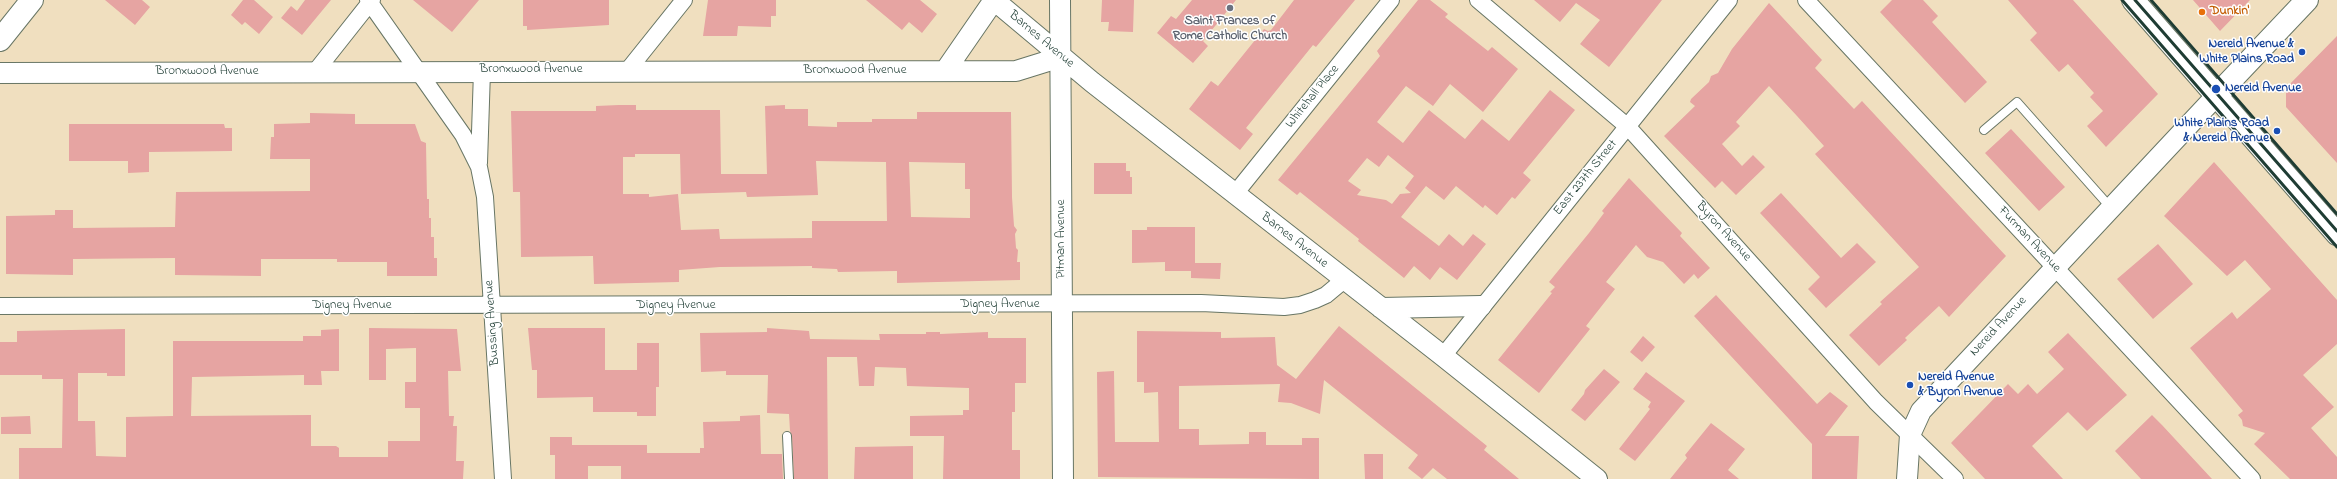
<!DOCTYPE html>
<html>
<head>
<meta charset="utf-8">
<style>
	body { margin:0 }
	canvas { display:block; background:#f0dfbf }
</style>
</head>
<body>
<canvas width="2337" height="479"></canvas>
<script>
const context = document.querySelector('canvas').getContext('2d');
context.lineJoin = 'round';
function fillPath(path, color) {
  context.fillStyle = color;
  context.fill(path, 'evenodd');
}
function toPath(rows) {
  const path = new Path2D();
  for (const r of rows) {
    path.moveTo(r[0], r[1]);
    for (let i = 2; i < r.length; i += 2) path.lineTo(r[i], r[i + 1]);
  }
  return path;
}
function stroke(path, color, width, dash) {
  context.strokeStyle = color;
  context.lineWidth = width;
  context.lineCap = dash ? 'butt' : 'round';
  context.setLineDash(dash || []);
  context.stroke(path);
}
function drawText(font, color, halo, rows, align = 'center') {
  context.font = font + ' "Indie Flower",sans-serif';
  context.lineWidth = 3;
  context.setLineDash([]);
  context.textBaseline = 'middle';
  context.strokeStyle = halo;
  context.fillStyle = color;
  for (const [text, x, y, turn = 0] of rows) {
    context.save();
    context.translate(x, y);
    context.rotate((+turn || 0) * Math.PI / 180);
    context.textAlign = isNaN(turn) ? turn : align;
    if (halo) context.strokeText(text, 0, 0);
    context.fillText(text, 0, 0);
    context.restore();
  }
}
const building = toPath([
	[105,0,142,0,150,7,135,25],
	[243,0,254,0,273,17,259,34,245,22,242,25,231,15],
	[305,0,331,0,302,35,281,18,291,6,297,11],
	[413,0,479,0,452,32],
	[523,0,609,0,609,25,527,30,527,26,523,26],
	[708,0,776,0,776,16,771,16,771,27,738,26,737,36,703,36],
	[866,0,920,0,937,14,922,33,909,22,902,30],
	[1102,0,1134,0,1133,32,1108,31,1109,22,1101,22],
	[1192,0,1236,0,1203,41,1208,46,1193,63,1157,33,1171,16,1176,19],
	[1294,0,1355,0,1316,47,1313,45,1246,128,1253,134,1240,150,1189,109,1211,81,1218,86,1264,29,1268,31,1271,30],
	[1418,0,1430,0,1448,14,1445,17,1488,51,1492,47,1518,69,1483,112,1450,84,1433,106,1406,86,1377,122,1403,143,1429,110,1465,139,1482,119,1509,141,1550,90,1575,110,1523,173,1531,180,1515,199,1512,197,1497,215,1485,205,1483,208,1456,186,1444,200,1426,186,1401,217,1439,246,1449,234,1463,246,1473,234,1486,244,1457,280,1440,267,1430,280,1414,266,1404,278,1358,241,1359,239,1300,192,1297,195,1278,180,1380,56,1377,51],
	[1388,155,1414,176,1405,188,1411,193,1400,194,1392,204,1386,200,1357,195,1361,190,1348,181,1367,158,1379,167],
	[1534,0,1662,0,1609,67,1580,44,1600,20,1576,3,1560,22],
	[1892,0,1923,0,1938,16,1932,22,1987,82,1965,103,1880,12],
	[2008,0,2073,0,2158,94,2106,147,2087,126,2103,111,2090,97,2094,93,2068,64,2059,72,2030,40,2037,33],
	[2193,0,2250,0,2220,31],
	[1769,3,1822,60,1815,68,1854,109,1862,101,2006,256,1949,317,1939,306,1905,338,1907,340,1879,366,1849,335,1882,304,1880,302,1919,267,1815,154,1824,146,1797,116,1769,86,1736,122,1740,126,1722,144,1742,166,1753,155,1765,167,1736,195,1722,181,1715,188,1664,136,1695,106,1690,102,1691,99,1709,82,1711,76,1718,73,1732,49],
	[2337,36,2337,163,2286,107,2286,88],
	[619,105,636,105,636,110,720,110,721,174,767,174,765,106,785,105,785,109,808,109,808,126,837,127,837,122,872,122,872,119,917,119,917,112,1011,112,1012,197,1014,226,1017,230,1015,234,1016,248,1018,250,1017,262,1020,262,1020,280,897,283,897,271,838,272,837,269,812,268,812,266,720,267,679,270,679,282,594,284,593,256,521,257,520,192,513,192,511,111,596,111,596,106],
	[635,154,680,154,681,194,746,192,747,197,818,195,816,161,886,162,887,221,812,221,812,238,720,239,719,229,681,230,678,194,649,197,649,194,623,194,623,157,635,157],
	[909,162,965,163,965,189,970,189,970,218,911,217],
	[310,113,355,114,355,124,415,124,421,141,426,143,427,199,429,199,429,218,431,218,431,237,434,237,434,258,437,258,437,276,387,276,387,262,337,262,337,259,261,259,261,276,175,275,175,258,73,259,73,275,6,274,6,216,55,215,55,210,73,210,73,228,175,227,176,192,310,191,310,159,270,159,271,137,274,137,274,124,310,123],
	[69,124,224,124,225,128,232,128,232,151,149,152,149,172,128,173,128,161,69,161],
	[2011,129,2065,187,2039,211,1985,153],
	[2214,162,2337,300,2337,344,2303,375,2334,407,2311,428,2337,457,2337,479,2290,479,2254,444,2265,433,2243,426,2242,420,2238,415,2243,411,2190,348,2232,312,2237,319,2271,289,2245,260,2227,276,2164,216],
	[1094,163,1126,163,1126,171,1130,171,1130,177,1132,177,1132,194,1094,194],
	[1629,178,1682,233,1680,236,1710,268,1698,279,1694,274,1684,284,1663,262,1647,257,1636,245,1606,282,1615,289,1586,326,1590,329,1539,393,1498,360,1552,293,1550,292,1555,287,1549,282,1589,233,1604,213,1602,211],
	[1781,193,1841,258,1857,243,1876,262,1826,308,1808,289,1820,277,1760,213],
	[1147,227,1195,227,1195,263,1221,263,1220,279,1191,278,1191,271,1165,271,1165,262,1132,263,1132,230,1147,230],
	[2158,244,2193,284,2153,319,2117,279],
	[1716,295,1817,404,1830,392,1848,406,1825,436,1859,436,1857,479,1812,479,1812,444,1694,316],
	[1339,326,1487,446,1484,450,1519,479,1447,479,1433,468,1422,479,1408,468,1418,455,1324,380,1320,414,1291,403,1278,402,1280,384,1179,386,1179,429,1199,429,1199,445,1249,444,1249,432,1266,432,1266,445,1302,445,1302,438,1319,438,1319,479,1098,477,1097,372,1114,371,1115,442,1159,442,1158,392,1144,393,1144,382,1137,382,1137,331,1221,332,1221,338,1275,337,1277,365,1296,379],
	[369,328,457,329,461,371,448,371,449,416,454,416,453,426,457,426,456,461,464,461,463,479,19,479,19,448,62,448,63,379,42,379,42,375,0,375,0,342,17,342,17,331,125,329,125,376,107,376,107,373,78,373,78,421,95,421,96,456,126,457,126,417,173,416,173,341,303,341,303,336,321,336,321,330,339,329,339,371,321,371,322,385,304,385,304,375,192,377,191,416,311,415,311,446,336,446,339,448,339,457,388,457,388,441,420,441,420,408,405,408,405,382,416,382,416,348,386,349,386,380,369,380],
	[528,328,605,328,605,370,637,370,637,343,659,343,659,387,656,387,656,416,637,416,637,412,593,412,593,397,537,398,537,370,532,370],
	[767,328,809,331,810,339,880,340,879,334,926,334,926,332,940,332,940,334,988,332,988,338,1026,338,1026,383,1015,383,1015,412,1012,412,1012,450,1020,450,1020,479,943,479,944,436,910,436,910,416,963,415,963,410,969,410,969,388,907,386,906,368,875,367,874,386,859,386,857,357,827,357,828,479,794,479,792,436,790,431,789,414,767,413,768,375,726,375,726,371,701,372,700,333,767,332],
	[2068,333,2127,395,2087,431,2068,412,2032,446,2063,479,1985,479,1951,443,2008,384,2018,394,2028,384,2037,394,2064,369,2048,352],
	[1643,336,1655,347,1642,362,1630,352],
	[1604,369,1620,382,1585,421,1571,410,1584,394,1585,390],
	[1646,372,1685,401,1635,461,1619,449,1650,409,1648,407,1651,402,1633,389],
	[760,415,761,454,782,454,783,479,621,479,621,466,588,466,588,479,555,479,555,455,550,455,550,437,572,437,572,445,647,445,647,453,700,453,700,448,704,448,703,422,740,421,740,416],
	[2152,415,2162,425,2212,479,2141,479,2115,451],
	[30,416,31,434,1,434,1,417],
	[1711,423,1745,449,1728,470,1739,479,1670,479,1687,458,1685,455],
	[913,446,913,479,854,479,855,447],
	[1364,454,1383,454,1383,479,1365,479]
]);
const service = toPath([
	[1984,130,2017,102,2111,208],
	[787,436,789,479]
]);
const minor = toPath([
	[368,0,463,135,479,167,485,197,503,479],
	[1478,0,1628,127,1876,402,1955,479],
	[1806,0,2252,479],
	[628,70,684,0],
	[315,72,372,0],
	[479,163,482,71],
	[1234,195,1391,0],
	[0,306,1201,303,1284,307,1300,305,1315,300,1326,295,1344,280],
	[1443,356,1729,0]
]);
const tertiary = toPath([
	[994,0,1092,82,1443,356,1597,479],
	[1060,0,1063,479],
	[945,71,994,0],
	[0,73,1016,71,1061,57],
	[1381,308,1481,306],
	[1907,479,1910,435,1921,411,2216,96]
]);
const secondary = toPath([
	[2133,0,2337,234],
	[2216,96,2307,0]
]);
const primary = toPath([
	[0,40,32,0]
]);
const rail = toPath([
	[2122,0,2337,247],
	[2135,0,2337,231],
	[2151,0,2337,214]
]);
const markers = [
	[1230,8,4,"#6b7280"],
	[2202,12,4,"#e8710a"],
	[2302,52,4,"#1a4fb4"],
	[2216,89,5,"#1a4fb4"],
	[2277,131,4,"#1a4fb4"],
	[1910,385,4,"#1a4fb4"]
];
const foodNames = [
	["Dunkin'",2210,12]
];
const worshipNames = [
	["Saint Frances of",1230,22],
	["Rome Catholic Church",1230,37]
];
const streetNames = [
	["Barnes Avenue",1041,40,40],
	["Bronxwood Avenue",531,70],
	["Bronxwood Avenue",855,71],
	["Bronxwood Avenue",207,72],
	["Whitehall Place",1313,97,-51],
	["East 237th Street",1586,178,-51],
	["Byron Avenue",1723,232,48],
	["Pitman Avenue",1062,239,-90],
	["Furman Avenue",2029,240,47],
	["Barnes Avenue",1294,241,38],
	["Digney Avenue",1000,305],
	["Digney Avenue",352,306],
	["Digney Avenue",676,306],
	["Bussing Avenue",493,323,-94],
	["Nereid Avenue",1999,327,-47]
];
const transitNames = [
	["Nereid Avenue &",2294,45],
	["White Plains Road",2294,60],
	["Nereid Avenue",2225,89,"left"],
	["White Plains Road",2269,124],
	["& Nereid Avenue",2269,139],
	["Nereid Avenue",1918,378,"left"],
	["& Byron Avenue",1918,393,"left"]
];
fillPath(building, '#e6a4a2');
stroke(service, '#687665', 10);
stroke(minor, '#687665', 18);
stroke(tertiary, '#687665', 22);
stroke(secondary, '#687665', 24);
stroke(primary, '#687665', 24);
stroke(service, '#fff', 8);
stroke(minor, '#fff', 16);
stroke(tertiary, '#fff', 20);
stroke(secondary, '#fff', 22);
stroke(primary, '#fff', 22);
stroke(rail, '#1f3d34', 3);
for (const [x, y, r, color] of markers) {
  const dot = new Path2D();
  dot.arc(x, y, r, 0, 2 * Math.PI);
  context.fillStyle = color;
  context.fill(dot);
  stroke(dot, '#fff', 1.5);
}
drawText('bold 13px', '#c56008', '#fff', foodNames, 'left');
drawText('bold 13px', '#5b616d', '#fff', worshipNames);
drawText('13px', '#1f3d34', '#fff', streetNames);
drawText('bold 13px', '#164399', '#fff', transitNames, 'right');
</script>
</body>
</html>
